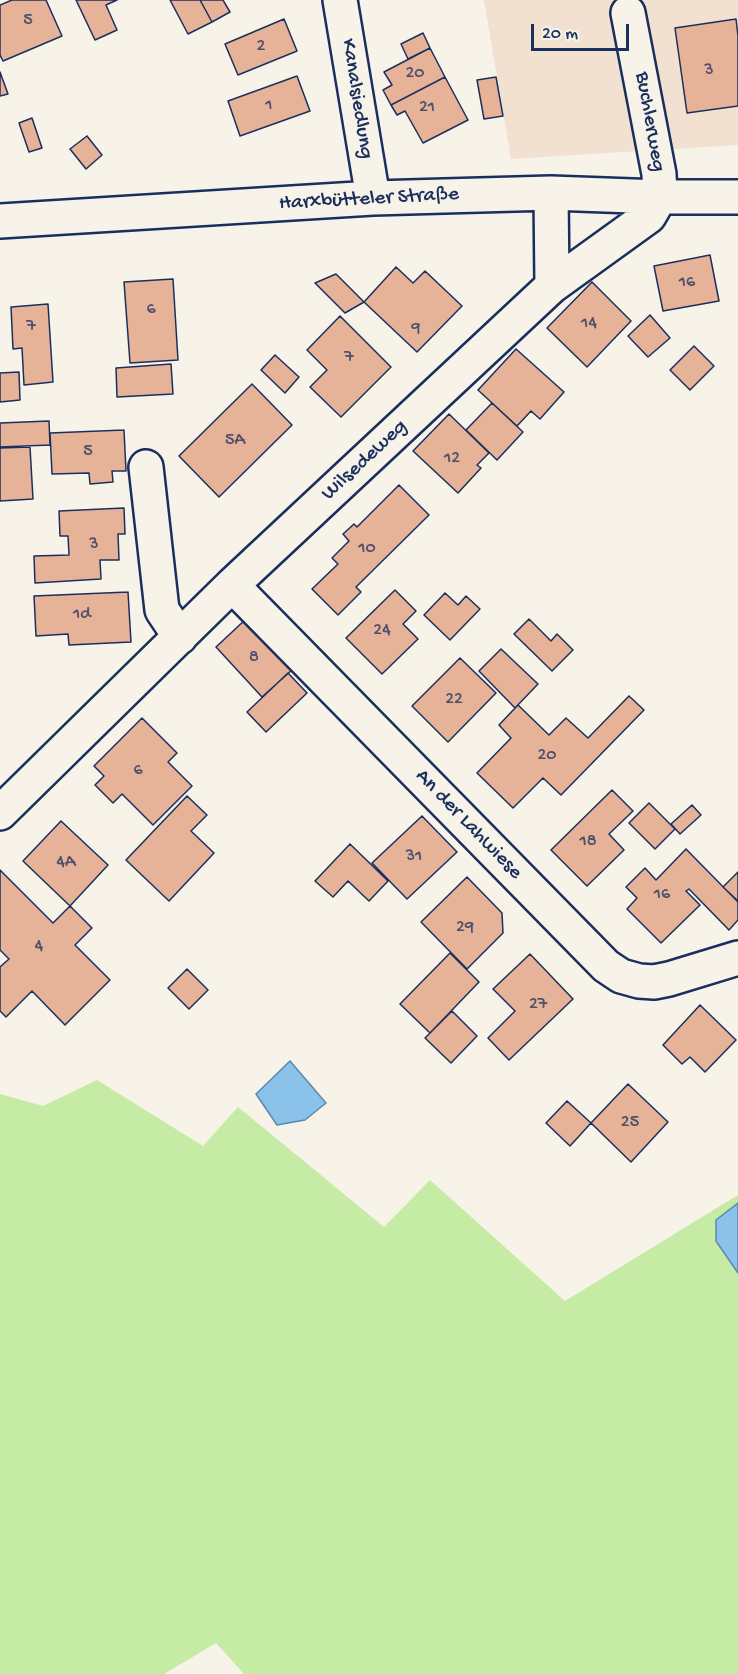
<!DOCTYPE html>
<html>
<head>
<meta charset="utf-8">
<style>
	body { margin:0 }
	#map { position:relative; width:738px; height:1674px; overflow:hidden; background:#f7f3e8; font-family:"Gochi Hand",sans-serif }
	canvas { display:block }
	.scale { position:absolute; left:531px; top:24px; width:98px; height:27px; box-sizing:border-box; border:3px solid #1b2f5e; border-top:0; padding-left:8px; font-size:18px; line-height:21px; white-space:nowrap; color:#1b2f5e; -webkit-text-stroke:4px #f7f3e8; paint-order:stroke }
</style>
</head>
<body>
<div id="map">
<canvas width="738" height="1674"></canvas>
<div class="scale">20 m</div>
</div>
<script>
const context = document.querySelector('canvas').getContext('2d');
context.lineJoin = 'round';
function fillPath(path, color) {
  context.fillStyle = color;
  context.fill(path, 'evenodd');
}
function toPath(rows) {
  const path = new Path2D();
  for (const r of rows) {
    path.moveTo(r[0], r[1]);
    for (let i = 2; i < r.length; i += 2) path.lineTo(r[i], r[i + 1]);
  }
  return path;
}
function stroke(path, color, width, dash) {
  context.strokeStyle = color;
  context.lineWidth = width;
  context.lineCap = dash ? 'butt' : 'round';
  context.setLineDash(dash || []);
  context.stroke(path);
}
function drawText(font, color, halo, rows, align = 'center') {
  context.font = font + ' "Gochi Hand",sans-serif';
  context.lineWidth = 5;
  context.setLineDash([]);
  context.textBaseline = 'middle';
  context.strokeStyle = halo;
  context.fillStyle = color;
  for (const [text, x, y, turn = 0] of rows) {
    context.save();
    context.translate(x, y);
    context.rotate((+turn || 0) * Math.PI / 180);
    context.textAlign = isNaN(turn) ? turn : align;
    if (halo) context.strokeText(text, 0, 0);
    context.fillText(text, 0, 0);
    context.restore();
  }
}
const built = toPath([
	[484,0,738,0,738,145,511,159]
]);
const green = toPath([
	[97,1080,203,1146,238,1107,384,1227,430,1180,565,1301,738,1195,738,1674,244,1674,216,1643,164,1674,0,1674,0,1094,43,1106]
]);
const water = toPath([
	[290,1061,326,1103,305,1120,277,1125,256,1094,290,1061],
	[738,1203,738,1273,716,1241,716,1220,738,1203]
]);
const building = toPath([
	[12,0,46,0,62,36,3,61,0,55,0,5,12,0],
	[76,0,117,0,106,5,117,30,95,40,76,0],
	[170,0,200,0,212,22,188,34,170,0],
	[200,0,223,0,230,12,212,22,200,0],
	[284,19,297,51,238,75,225,44,284,19],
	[736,19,738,36,738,106,687,113,675,28,736,19],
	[423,33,430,48,408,59,401,44,423,33],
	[430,48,445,77,391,105,383,90,392,85,384,72,430,48],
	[0,72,8,94,0,96,0,72],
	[297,76,310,111,240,136,228,101,297,76],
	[445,77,468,120,423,143,405,111,397,115,391,105,445,77],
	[496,77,503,116,484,119,477,80,496,77],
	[32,118,42,148,29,152,19,123,32,118],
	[87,136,102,155,86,169,70,149,87,136],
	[710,255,719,301,663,311,654,266,710,255],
	[396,267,413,283,425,271,462,306,417,352,364,302,396,267],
	[336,274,364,302,345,313,315,283,336,274],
	[173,279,178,360,130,363,124,282,173,279],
	[592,282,631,321,587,367,547,328,592,282],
	[48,304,53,382,24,385,22,348,13,349,11,307,48,304],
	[650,315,670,338,648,357,628,336,650,315],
	[340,316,391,367,341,417,310,387,327,370,307,350,340,316],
	[694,346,714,366,690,390,670,370,694,346],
	[516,349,564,392,540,419,531,411,517,426,478,390,516,349],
	[275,355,299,377,285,393,261,370,275,355],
	[171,364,173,394,117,397,116,368,171,364],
	[19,372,20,400,0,402,0,373,19,372],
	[252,384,292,425,219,497,179,456,252,384],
	[492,403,523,432,497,460,466,430,492,403],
	[449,414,489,453,477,465,481,468,458,493,413,451,449,414],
	[49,421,50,445,0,447,0,423,49,421],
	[124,430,126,471,112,471,113,482,90,484,89,473,52,474,50,433,124,430],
	[30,447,33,499,0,501,0,448,30,447],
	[399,485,429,515,356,587,361,592,338,615,312,589,338,564,332,558,349,541,343,534,354,524,357,527,399,485],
	[124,508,125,534,118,534,119,560,100,560,101,579,35,583,34,556,69,555,68,536,60,536,59,511,124,508],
	[395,590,416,611,403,624,418,639,382,674,346,638,395,590],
	[128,592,131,642,69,645,68,634,36,636,34,596,128,592],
	[445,593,458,605,466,596,480,609,450,640,424,615,445,593],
	[246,619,293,669,262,697,216,647,246,619],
	[529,619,551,641,557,634,573,650,552,671,514,634,529,619],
	[501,649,538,684,515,708,479,671,501,649],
	[460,658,496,693,448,742,412,706,460,658],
	[288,673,307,693,266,732,247,712,288,673],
	[629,696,644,710,561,795,543,778,513,808,477,773,511,738,499,725,518,705,549,735,566,718,588,738,629,696],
	[142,718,177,753,168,762,192,786,153,825,122,794,113,803,95,785,104,776,94,766,142,718],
	[612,790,633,811,609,834,624,850,587,886,551,850,612,790],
	[187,796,207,815,191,831,214,853,169,901,126,860,187,796],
	[649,803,675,829,655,849,629,823,649,803],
	[692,805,701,815,680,834,671,824,692,805],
	[422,816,457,852,407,899,372,863,422,816],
	[61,821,108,865,70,906,23,861,61,821],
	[350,844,388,881,369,901,348,881,333,897,315,881,350,844],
	[686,849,738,902,738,920,729,930,689,889,686,891,700,905,661,943,627,909,637,898,626,887,645,868,656,880,686,849],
	[0,870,53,923,70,906,92,928,75,945,110,980,65,1025,32,991,6,1017,0,1011,0,967,9,959,0,950,0,870],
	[738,872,738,901,723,887,738,872],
	[467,877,502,913,503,933,467,969,421,922,467,877],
	[450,953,479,982,430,1033,400,1004,450,953],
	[530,954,573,999,509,1060,488,1038,515,1011,493,989,530,954],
	[187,969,208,990,189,1009,168,988,187,969],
	[700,1005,736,1040,705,1072,690,1057,682,1064,663,1045,700,1005],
	[452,1011,477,1036,451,1063,425,1038,452,1011],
	[628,1084,668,1122,631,1162,591,1123,628,1084],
	[567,1101,591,1123,570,1146,546,1123,567,1101]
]);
const minor = toPath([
	[340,0,373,198],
	[551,193,552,286],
	[0,221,373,198,551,193,660,197,738,197],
	[146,467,162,610,180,637],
	[232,585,606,966,621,976,639,981,654,982,669,979,738,958],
	[0,813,232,585,552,286,649,216,660,197,659,174,628,13]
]);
const numberNames = [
	["5",28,21],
	["2",261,47],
	["3",709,71],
	["20",415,74],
	["1",269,106],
	["21",427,108],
	["16",687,283],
	["6",151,310],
	["14",589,324],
	["7",31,327],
	["9",416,329],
	["7",349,358],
	["5A",235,441],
	["5",88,452],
	["12",452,459],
	["3",94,545],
	["10",367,549],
	["1d",82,615],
	["24",382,631],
	["8",254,658],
	["22",454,700],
	["20",547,756],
	["6",138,771],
	["18",588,842],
	["31",414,857],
	["4A",66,863],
	["16",662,895],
	["29",465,928],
	["4",39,947],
	["27",538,1005],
	["25",630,1123]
];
const streetNames = [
	["Kanalsiedlung",356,99,81],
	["Buchlerweg",649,122,80],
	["Harxbütteler Straße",369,200,-3],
	["Wilsedeweg",365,461,-43],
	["An der Lahwiese",468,825,46]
];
fillPath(built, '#f2e0d0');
fillPath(green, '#c5eba5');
fillPath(water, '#8ac2e9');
stroke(water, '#5e87b1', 1.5);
fillPath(building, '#e6b298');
stroke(building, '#1b2f5e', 1.5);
stroke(minor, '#1b2f5e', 38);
stroke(minor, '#f7f3e8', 33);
drawText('18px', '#4e506c', null, numberNames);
drawText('21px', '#1b2f5e', '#f7f3e8', streetNames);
</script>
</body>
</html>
